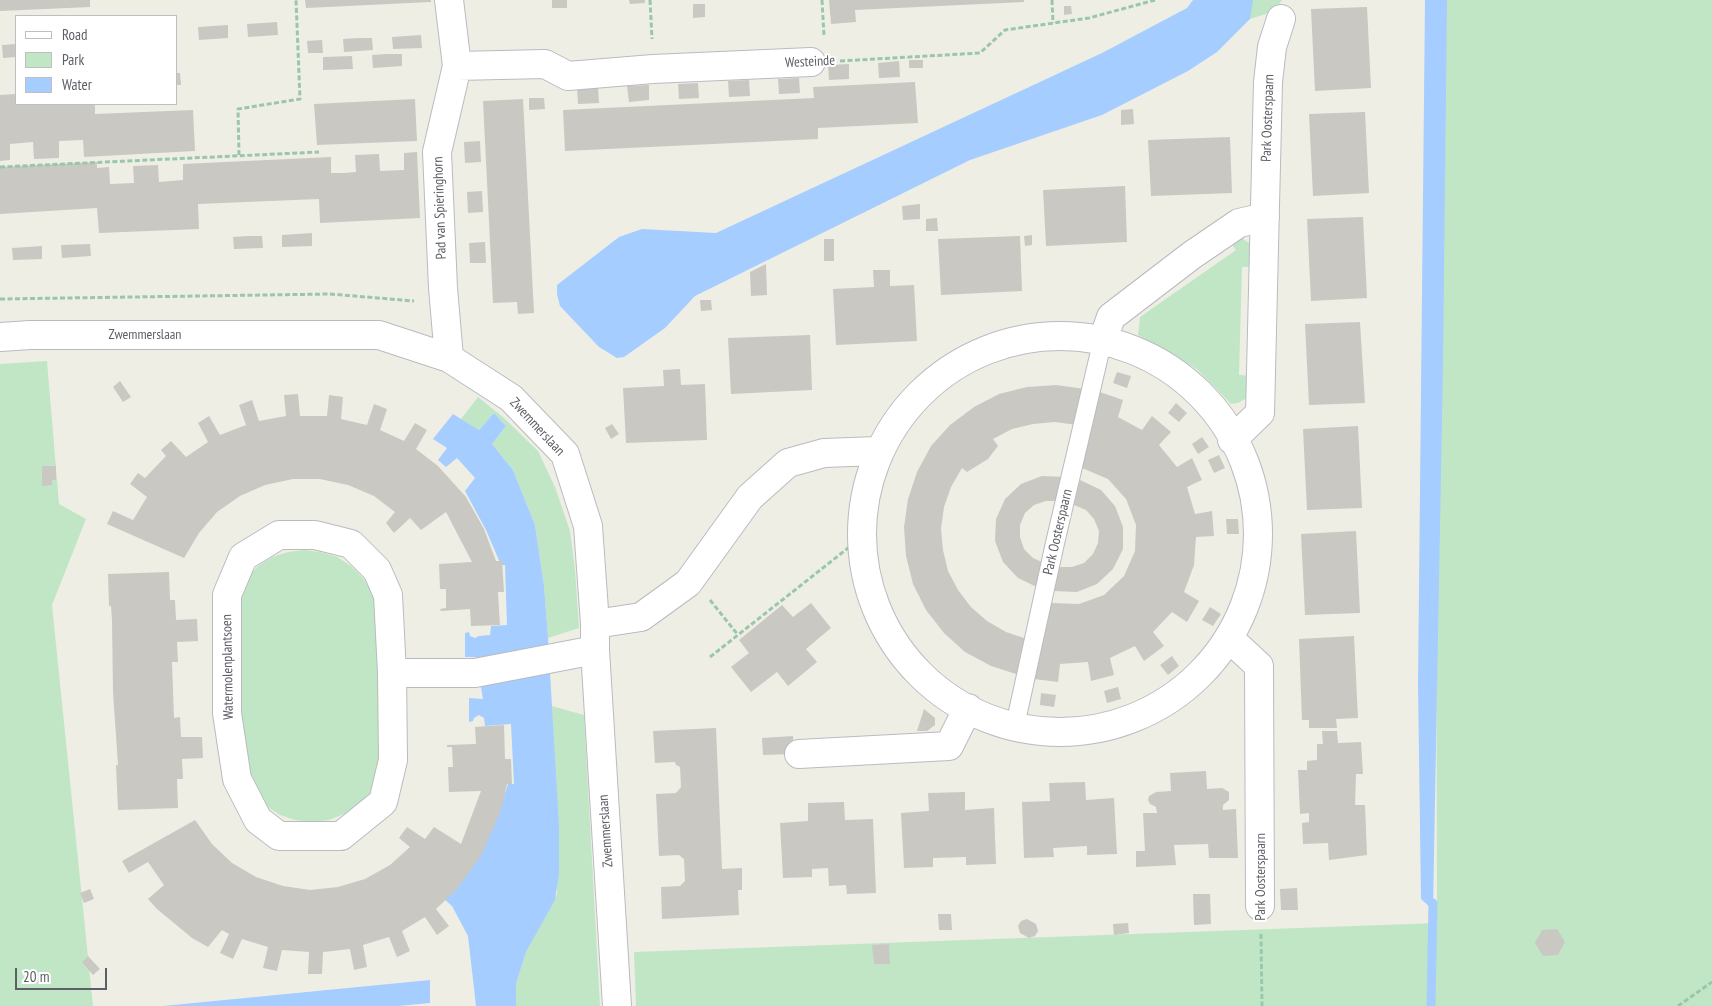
<!DOCTYPE html>
<html>
<head>
<meta charset="utf-8">
<style>
	body { margin:0 }
	#map { position:relative; width:1712px; height:1006px; overflow:hidden; background:#efeee5; font-family:"PT Sans Narrow",sans-serif }
	canvas { display:block }
	.legend { position:absolute; left:15px; top:15px; width:162px; height:90px; box-sizing:border-box; background:#fff; border:1px solid #bebfc1; margin:0; padding:6px 9px; list-style:none; font-size:15px; color:#5c5f65 }
	.legend li { display:flex; align-items:center; gap:10px; height:25px }
	.legend b { width:25px; border:1px solid #bebfc1 }
	.scale { position:absolute; left:15px; top:968px; width:92px; height:22px; box-sizing:border-box; border:2px solid #5c5f65; border-top:0; padding-left:6px; font-size:15px; line-height:18px; white-space:nowrap; color:#5c5f65; -webkit-text-stroke:4px #fff; paint-order:stroke }
</style>
</head>
<body>
<div id="map">
<canvas width="1712" height="1006"></canvas>
<ul class="legend">
<li><b style="height:6px;background:#fff"></b>Road</li>
<li><b style="height:14px;background:#c1e6c6"></b>Park</li>
<li><b style="height:14px;background:#a5cdff"></b>Water</li>
</ul>
<div class="scale">20 m</div>
</div>
<script>
const context = document.querySelector('canvas').getContext('2d');
context.lineJoin = 'round';
function fillPath(path, color) {
  context.fillStyle = color;
  context.fill(path, 'evenodd');
}
function toPath(rows) {
  const path = new Path2D();
  for (const r of rows) {
    if (r.length === 3) {
      path.moveTo(r[0] + r[2], r[1]);
      path.arc(r[0], r[1], r[2], 0, 2 * Math.PI);
      continue;
    }
    path.moveTo(r[0], r[1]);
    for (let i = 2; i < r.length; i += 2) path.lineTo(r[i], r[i + 1]);
  }
  return path;
}
function stroke(path, color, width, dash) {
  context.strokeStyle = color;
  context.lineWidth = width;
  context.lineCap = dash ? 'butt' : 'round';
  context.setLineDash(dash || []);
  context.stroke(path);
}
function drawText(font, color, halo, rows, align = 'center') {
  context.font = font + ' "PT Sans Narrow",sans-serif';
  context.lineWidth = 4;
  context.setLineDash([]);
  context.textBaseline = 'middle';
  context.strokeStyle = halo;
  context.fillStyle = color;
  for (const [text, x, y, turn = 0] of rows) {
    context.save();
    context.translate(x, y);
    context.rotate((+turn || 0) * Math.PI / 180);
    context.textAlign = isNaN(turn) ? turn : align;
    if (halo) context.strokeText(text, 0, 0);
    context.fillText(text, 0, 0);
    context.restore();
  }
}
const green = toPath([
	[1249,0,1282,0,1275,11,1250,19],
	[1435,0,1712,0,1712,1006,636,1006,634,952,1437,923],
	[1240,237,1255,247,1255,267,1242,267,1239,375,1252,376,1252,390,1245,399,1238,403,1231,404,1198,370,1173,354,1138,335,1140,317,1236,250,1227,238],
	[47,361,59,504,86,519,52,605,93,1006,0,1006,0,364],
	[478,397,504,418,538,451,555,487,570,531,575,569,579,628,548,638,544,586,535,525,513,470,492,444,506,426,494,413,479,430,461,419],
	[304,550,321,552,337,557,351,566,363,578,372,592,377,607,386,747,379,780,370,793,358,805,344,814,329,820,312,822,295,820,280,815,266,806,254,794,237,748,231,625,246,578,258,566,272,557,288,552],
	[552,706,584,715,600,1006,516,1006,516,984,526,952,557,894]
]);
const water = toPath([
	[1193,0,1253,0,1250,19,1217,52,1188,71,1102,115,970,160,695,296,665,328,624,357,617,358,599,347,560,306,557,294,557,285,619,237,642,229,716,233,1102,53,1187,8],
	[1425,0,1447,0,1443,363,1433,910,1421,899,1418,684],
	[494,413,506,426,492,444,513,470,535,525,544,586,548,638,559,826,559,874,555,900,526,952,516,984,516,1006,476,1006,468,936,452,906,444,899,499,810,508,784,514,784,511,724,485,726,484,718,479,715,474,718,473,721,469,722,469,698,483,699,476,657,465,657,465,633,469,632,470,636,475,638,479,636,490,635,491,626,507,625,505,565,501,565,486,530,465,491,475,478,457,458,446,467,438,460,447,448,433,439,453,414,479,430],
	[430,980,430,1003,398,1006,163,1006]
]);
const stream = toPath([
	[1431,1006,1433,903]
]);
const building = toPath([
	[0,0,90,0,90,7,0,11],
	[305,0,431,0,431,2,306,8],
	[552,0,567,0,567,8,552,8],
	[629,0,645,0,645,3,630,4],
	[829,0,1024,0,1024,2,855,10,856,22,831,24],
	[693,4,705,4,705,17,693,18],
	[1064,6,1071,6,1072,14,1064,15],
	[1367,7,1371,88,1315,91,1311,9],
	[277,22,278,35,248,37,247,24],
	[228,25,228,38,199,40,198,27],
	[421,35,422,48,393,49,392,37],
	[358,38,372,38,373,50,344,52,343,39],
	[322,40,323,53,308,53,307,41],
	[16,44,16,57,3,58,2,45],
	[387,54,402,54,402,66,373,68,372,55],
	[352,56,353,69,323,70,323,57],
	[909,60,923,60,923,68,909,68],
	[899,61,900,77,879,78,878,63],
	[849,64,849,79,829,80,828,65],
	[176,73,180,73,181,85,176,85],
	[799,78,800,93,779,94,778,79],
	[749,80,750,96,729,97,728,81],
	[915,82,918,123,818,128,818,139,565,151,563,110,814,98,813,87],
	[698,83,699,98,679,99,678,84],
	[649,85,649,100,629,102,627,86],
	[598,87,599,103,578,104,577,88],
	[16,94,16,104,95,104,95,114,193,110,195,151,84,157,83,140,59,141,59,158,34,159,33,142,10,144,10,160,0,161,0,95],
	[529,98,544,98,545,109,529,110],
	[415,99,417,141,317,145,314,104],
	[523,99,534,313,518,314,517,302,493,303,483,101],
	[1133,109,1134,124,1121,125,1121,110],
	[1365,112,1369,193,1313,196,1309,114],
	[1230,137,1232,193,1151,196,1148,140],
	[480,141,481,162,465,163,464,142],
	[417,152,420,218,320,223,319,199,295,200,198,204,199,229,99,233,97,208,0,214,0,167,97,162,97,168,109,167,110,184,134,183,133,166,158,165,159,182,183,180,183,164,331,157,331,173,344,173,356,172,355,155,379,154,380,171,404,170,404,153],
	[1125,186,1127,242,1046,246,1043,190],
	[482,191,483,212,468,213,467,192],
	[920,204,920,219,903,220,902,206],
	[1363,217,1367,298,1311,301,1307,219],
	[937,218,938,231,926,231,926,219],
	[312,233,312,246,282,247,282,235],
	[1032,235,1032,245,1025,246,1024,236],
	[248,236,262,236,263,248,234,249,233,237],
	[1020,236,1022,291,941,295,938,239],
	[824,239,834,239,834,261,824,261],
	[485,242,486,263,470,263,469,243],
	[90,244,91,256,62,258,61,245],
	[42,246,42,259,13,260,12,248],
	[766,264,767,295,751,296,750,272],
	[873,270,890,270,890,286,914,285,917,341,836,345,833,289,874,287],
	[700,300,711,300,712,310,701,311],
	[1360,322,1365,403,1309,405,1305,324],
	[810,335,812,390,731,394,728,338],
	[680,369,681,385,705,384,707,440,626,443,623,388,664,386,663,370],
	[1117,372,1131,376,1127,388,1113,383],
	[120,381,131,397,123,402,113,387],
	[1056,385,1085,389,1077,425,1055,422,1033,424,1012,429,993,439,998,446,988,459,967,472,962,468,951,487,944,507,941,529,943,550,948,571,958,590,971,607,987,621,1006,632,1027,639,1019,675,991,666,965,652,944,633,926,610,913,584,906,556,904,527,908,499,917,472,931,446,950,425,974,407,999,394,1027,387],
	[1100,392,1123,400,1118,417,1142,430,1152,416,1171,432,1159,445,1177,467,1192,458,1202,480,1187,487,1195,514,1212,511,1214,536,1196,537,1194,565,1184,592,1199,601,1187,622,1172,612,1153,632,1164,646,1144,661,1135,646,1110,658,1114,675,1091,681,1088,662,1060,664,1058,682,1034,679,1051,603,1079,604,1104,595,1124,576,1135,551,1136,525,1126,499,1108,479,1082,468],
	[298,394,300,416,327,416,329,395,343,397,341,419,367,425,374,404,387,409,380,430,404,441,415,423,427,430,416,449,438,466,466,497,484,529,496,561,502,561,504,592,498,592,500,625,471,626,470,609,441,611,440,609,446,608,446,589,440,589,439,564,472,562,446,512,421,530,410,518,394,533,386,523,395,512,374,496,348,485,320,479,293,479,265,485,240,496,217,512,199,533,184,558,107,524,113,511,133,520,147,497,130,484,138,473,145,478,166,456,161,450,171,441,186,457,208,442,198,423,209,416,220,435,246,425,239,405,252,400,259,421,286,416,284,395],
	[1176,403,1187,413,1179,422,1168,413],
	[612,424,619,434,611,439,605,428],
	[1358,426,1362,508,1307,510,1303,429],
	[1202,437,1209,447,1198,454,1192,444],
	[1219,455,1225,468,1214,473,1208,460],
	[42,466,56,466,56,480,52,480,52,485,42,486],
	[1042,476,1065,477,1059,501,1046,501,1034,505,1025,513,1020,525,1020,537,1024,549,1033,558,1044,563,1039,588,1018,578,1003,562,995,541,996,519,1005,499,1021,484],
	[1080,480,1101,490,1115,506,1123,527,1123,549,1113,569,1097,584,1077,592,1054,591,1059,567,1072,567,1084,563,1093,554,1098,543,1099,531,1094,519,1086,510,1074,505],
	[1226,519,1238,519,1239,534,1227,534],
	[1356,531,1360,613,1305,615,1301,534],
	[169,572,170,600,175,600,176,620,197,619,198,641,177,642,178,662,172,662,174,718,180,717,181,737,202,737,203,758,182,759,183,779,177,779,178,808,118,810,116,765,118,765,113,692,112,620,111,606,109,606,108,574],
	[811,603,831,628,806,649,817,662,788,686,777,672,751,692,731,667,749,653,739,640,782,605,793,617],
	[1210,607,1221,614,1213,626,1202,620],
	[1354,636,1358,718,1336,719,1337,728,1309,728,1309,720,1302,720,1299,639],
	[1172,656,1179,666,1168,675,1160,665],
	[1118,687,1121,699,1107,703,1104,691],
	[1041,693,1056,695,1054,707,1040,705],
	[924,709,935,718,935,725,927,731,917,731],
	[504,725,505,759,511,759,512,784,507,784,501,810,481,856,456,890,436,909,449,926,437,935,425,917,402,931,410,951,397,957,389,937,363,945,367,967,354,970,350,949,323,952,322,974,308,974,309,952,282,950,277,971,263,968,268,947,242,939,233,959,220,953,229,934,222,930,208,947,192,938,157,909,148,899,164,885,148,862,129,873,122,861,195,820,212,844,232,863,256,877,283,886,310,890,338,887,365,879,390,865,410,847,399,838,407,827,425,839,434,827,461,844,481,791,449,792,448,767,453,767,452,747,447,747,447,745,476,744,475,727],
	[716,728,722,869,742,868,742,890,738,890,739,915,662,919,661,887,680,886,685,881,684,859,679,855,659,856,656,794,676,793,681,787,680,767,676,765,675,762,655,763,653,731],
	[1322,731,1337,731,1338,743,1361,742,1363,774,1356,774,1355,805,1365,805,1367,855,1329,860,1328,843,1303,844,1302,823,1309,822,1309,813,1300,814,1298,770,1307,770,1307,761,1317,760,1317,744,1323,744],
	[793,736,794,754,763,755,762,738],
	[1206,771,1207,789,1222,788,1229,792,1229,800,1223,805,1223,810,1236,809,1238,858,1209,858,1208,844,1174,845,1176,865,1136,867,1136,851,1145,851,1143,813,1157,813,1156,807,1150,804,1148,800,1149,796,1156,792,1171,791,1170,773],
	[1085,782,1086,800,1114,798,1117,854,1087,855,1087,846,1053,848,1054,857,1024,858,1022,802,1050,801,1049,783],
	[965,792,965,810,994,808,996,864,966,865,966,857,933,858,933,867,904,868,901,813,929,811,928,793],
	[844,802,845,820,873,819,876,893,847,894,846,885,829,886,828,868,812,869,812,877,783,878,780,823,808,821,808,803],
	[1297,888,1298,910,1281,910,1280,889],
	[90,889,94,899,84,903,80,893],
	[1193,894,1210,894,1211,924,1194,925],
	[938,914,951,914,952,930,939,930],
	[1027,919,1036,924,1038,931,1035,936,1029,938,1020,933,1018,926,1021,921],
	[1128,923,1129,933,1114,935,1113,924],
	[1557,929,1565,942,1558,955,1543,956,1535,943,1542,930],
	[889,944,890,964,874,964,872,945],
	[88,956,100,969,93,975,82,962]
]);
const path = toPath([
	[650,0,652,39],
	[822,0,824,36],
	[1052,0,1053,23],
	[840,61,980,53,1005,30,1089,18,1155,0],
	[239,155,238,109,300,99,296,0],
	[0,167,319,152],
	[0,299,330,294,414,301],
	[710,600,738,635],
	[710,657,857,541],
	[1261,934,1262,1006],
	[1678,1006,1712,982]
]);
const lane = toPath([
	[1016,721,1055,543,1102,343]
]);
const street = toPath([
	[457,66,545,64,568,76,653,69,811,62],
	[1060,534,198],
	[0,337,30,335,379,335,449,358,511,398,565,454,588,526,595,624,595,650,617,1006],
	[1102,343,1111,317,1192,255,1239,223,1265,217],
	[449,358,443,288,437,152,457,66,449,0],
	[1232,440,1260,413,1268,82,1272,47,1281,19],
	[595,624,641,617,688,583,750,497,788,463,824,453,877,451],
	[1231,640,1259,666,1260,906],
	[392,673,393,760,383,802,341,836,279,836,258,820,237,779,227,713,227,595,243,557,279,535,315,535,351,544,377,570,388,595,392,673,475,673,595,650],
	[799,754,949,746,968,708]
]);
const streetNames = [
	["Westeinde",810,62,-3],
	["Park Oosterspaarn",1268,118,-88],
	["Pad van Spieringhorn",440,208,-92],
	["Zwemmerslaan",145,335],
	["Zwemmerslaan",537,427,47],
	["Park Oosterspaarn",1058,532,-77],
	["Watermolenplantsoen",228,667,-91],
	["Zwemmerslaan",606,831,-94],
	["Park Oosterspaarn",1261,877,-90]
];
fillPath(green, '#c1e6c6');
fillPath(water, '#a5cdff');
stroke(stream, '#a5cdff', 9);
fillPath(building, '#cac8c2');
stroke(lane, '#b9bbc1', 20);
stroke(street, '#b9bbc1', 30);
stroke(path, '#9ac7ac', 3, [5, 2.5]);
stroke(lane, '#fff', 18);
stroke(street, '#fff', 28);
drawText('14px', '#5c5f65', '#fff', streetNames);
</script>
</body>
</html>
